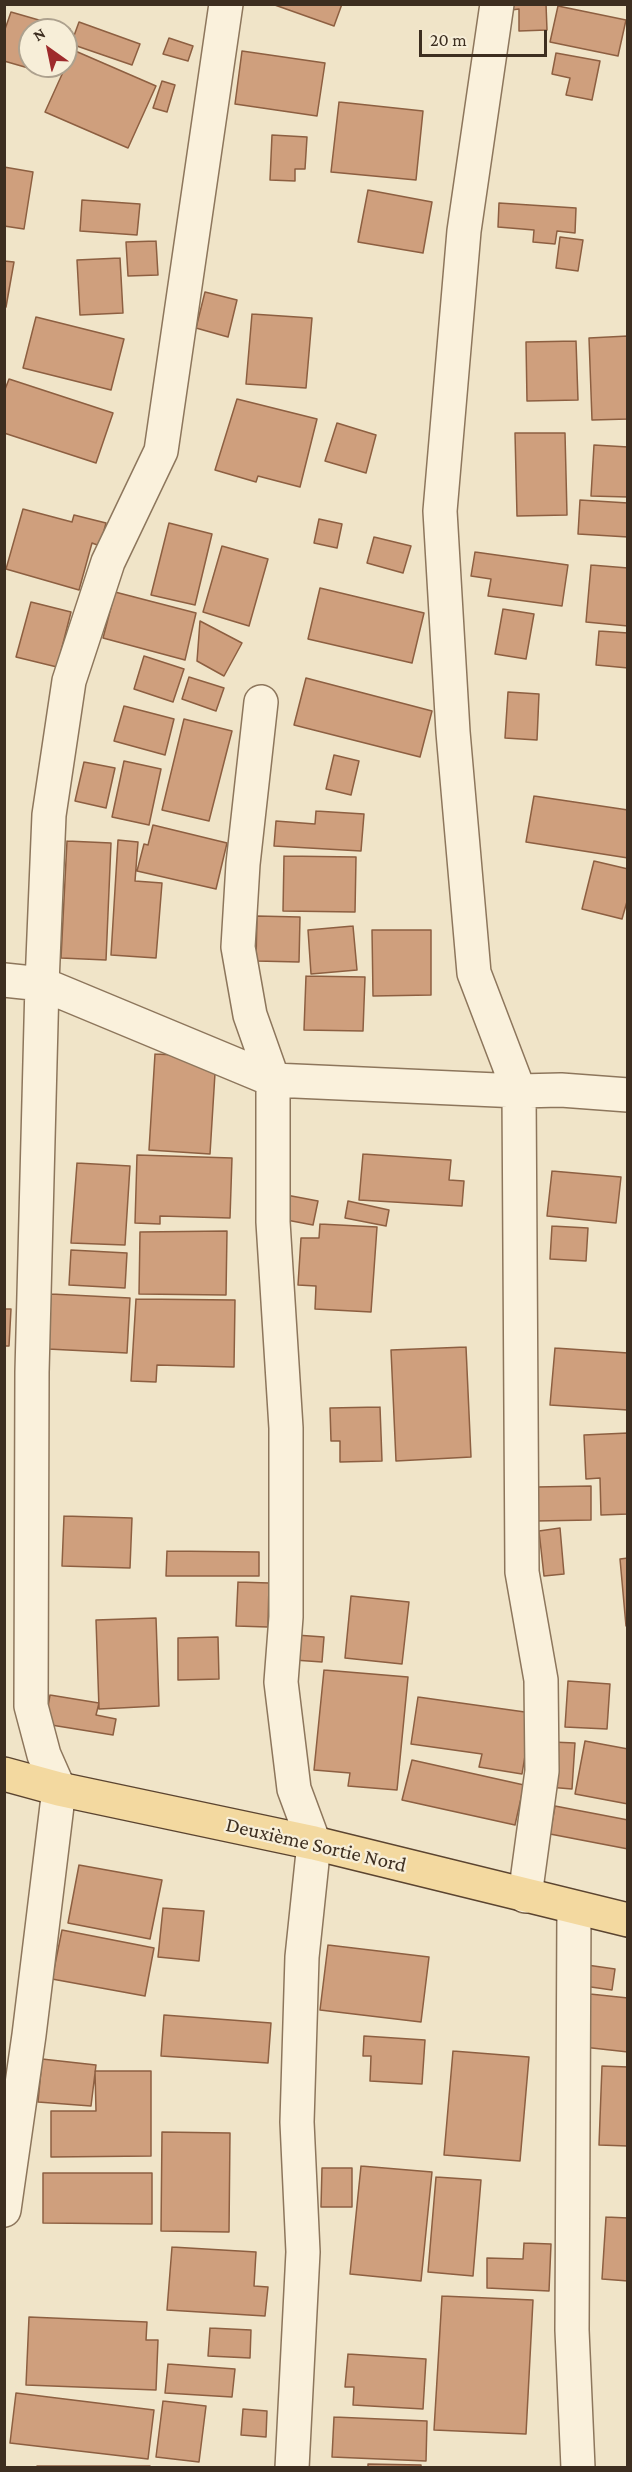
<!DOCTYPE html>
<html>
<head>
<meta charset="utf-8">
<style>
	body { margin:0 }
	#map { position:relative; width:632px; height:2472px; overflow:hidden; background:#f0e4c8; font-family:"Crimson Pro",serif }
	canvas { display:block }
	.frame { position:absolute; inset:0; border:6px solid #3d2e20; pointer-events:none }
	.north { position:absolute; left:18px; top:18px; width:60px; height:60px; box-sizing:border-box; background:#f7eed8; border:2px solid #ada18e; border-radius:50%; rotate:327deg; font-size:16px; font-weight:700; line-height:24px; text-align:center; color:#3d2e20 }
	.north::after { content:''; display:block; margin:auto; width:21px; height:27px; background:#9e2a2b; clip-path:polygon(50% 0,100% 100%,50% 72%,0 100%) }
	.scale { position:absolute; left:419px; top:30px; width:128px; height:27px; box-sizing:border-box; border:3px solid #3d2e20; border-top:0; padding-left:8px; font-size:18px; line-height:21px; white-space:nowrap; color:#3d2e20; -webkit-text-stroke:4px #f7eed8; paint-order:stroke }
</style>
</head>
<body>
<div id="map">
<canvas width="632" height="2472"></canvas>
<div class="frame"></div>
<div class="north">N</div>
<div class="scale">20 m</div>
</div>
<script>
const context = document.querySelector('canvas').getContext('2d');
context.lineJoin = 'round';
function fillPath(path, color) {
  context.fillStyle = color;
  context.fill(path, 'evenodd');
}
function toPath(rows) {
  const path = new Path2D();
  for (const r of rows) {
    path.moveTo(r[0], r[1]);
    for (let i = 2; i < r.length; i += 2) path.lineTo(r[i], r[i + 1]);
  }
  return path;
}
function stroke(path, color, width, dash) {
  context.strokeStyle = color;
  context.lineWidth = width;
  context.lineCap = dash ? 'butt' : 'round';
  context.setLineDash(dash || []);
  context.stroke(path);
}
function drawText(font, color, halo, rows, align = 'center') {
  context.font = font + ' "Crimson Pro",serif';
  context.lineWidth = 4.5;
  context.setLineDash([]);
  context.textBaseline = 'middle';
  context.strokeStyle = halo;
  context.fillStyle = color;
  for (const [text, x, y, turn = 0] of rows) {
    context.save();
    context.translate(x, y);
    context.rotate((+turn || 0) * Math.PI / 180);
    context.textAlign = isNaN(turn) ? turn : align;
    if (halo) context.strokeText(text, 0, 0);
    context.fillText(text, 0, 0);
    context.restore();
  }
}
const building = toPath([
	[272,4,342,4,334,26,272,4],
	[511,4,546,4,547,30,519,31,519,9,511,10,511,4],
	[558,6,626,20,618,56,550,42,558,6],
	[11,12,70,29,66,41,66,30,30,30,30,66,59,66,56,76,4,61,4,32,11,12],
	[79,22,140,44,132,65,71,44,79,22],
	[169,38,193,46,188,61,163,54,169,38],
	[73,50,156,86,128,148,45,112,73,50],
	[242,51,325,63,317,116,235,104,242,51],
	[556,53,600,61,592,100,566,95,570,78,552,74,556,53],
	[162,81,175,85,167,112,153,108,162,81],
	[339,102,423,111,416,180,331,172,339,102],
	[272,135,307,137,305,169,295,169,295,181,270,180,272,135],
	[4,167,33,172,24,229,4,226,4,167],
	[368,190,432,202,423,253,358,242,368,190],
	[82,200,140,204,137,235,80,231,82,200],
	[499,203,576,208,575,233,557,231,555,244,533,242,534,230,498,227,499,203],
	[560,237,583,240,578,271,556,268,560,237],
	[156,241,158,275,128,276,126,242,156,241],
	[120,258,123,313,80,315,77,260,120,258],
	[4,261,14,262,6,307,4,307,4,261],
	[205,292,237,300,228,337,196,328,205,292],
	[252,314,312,318,306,388,246,384,252,314],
	[36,317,124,339,111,390,23,368,36,317],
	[628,336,628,419,592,420,589,338,628,336],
	[576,341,578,400,527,401,526,342,576,341],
	[9,379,113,413,96,463,4,433,4,392,9,379],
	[237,399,317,419,300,487,258,476,256,482,215,470,237,399],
	[337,423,376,435,366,473,325,461,337,423],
	[515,433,565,433,567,515,517,516,515,433],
	[594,445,628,447,628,497,591,496,594,445],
	[580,500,628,503,628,537,578,534,580,500],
	[23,509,72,522,74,515,106,523,100,546,92,543,79,590,6,569,23,509],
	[319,519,342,524,337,548,314,543,319,519],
	[169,523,212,534,195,605,151,595,169,523],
	[374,537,411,546,403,573,367,563,374,537],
	[222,546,268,559,249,626,203,612,222,546],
	[475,552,568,565,562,606,488,596,491,579,471,576,475,552],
	[591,565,628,568,628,626,586,622,591,565],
	[320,588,424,613,412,663,308,639,320,588],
	[115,592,196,613,185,660,103,638,115,592],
	[31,602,71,612,57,667,16,657,31,602],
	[503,609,534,614,526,659,495,654,503,609],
	[200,621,242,643,224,676,197,661,200,621],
	[599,631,628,633,628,668,596,665,599,631],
	[144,656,184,669,173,702,134,689,144,656],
	[189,677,224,688,216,711,182,699,189,677],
	[306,678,432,711,420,757,294,725,306,678],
	[508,692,539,694,537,740,505,738,508,692],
	[124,706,174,719,165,755,114,741,124,706],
	[184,719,232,731,209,821,162,810,184,719],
	[334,755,359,761,351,795,326,789,334,755],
	[124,761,161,769,149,825,112,817,124,761],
	[84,762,115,768,106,808,75,801,84,762],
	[534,796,628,810,628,858,526,842,534,796],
	[316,811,364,814,361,851,274,846,276,821,315,824,316,811],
	[153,825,227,843,216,889,137,871,144,844,148,845,153,825],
	[118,840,138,842,135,881,162,883,156,958,111,955,118,840],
	[67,841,111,843,106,960,61,958,67,841],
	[284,856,356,857,355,912,283,911,284,856],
	[594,861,628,869,628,898,622,919,582,909,594,861],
	[257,916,300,917,299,962,256,961,257,916],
	[353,926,357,970,311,974,308,930,353,926],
	[372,930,431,930,431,995,373,996,372,930],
	[306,976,365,977,363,1031,304,1030,306,976],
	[155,1054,216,1057,210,1154,149,1150,155,1054],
	[363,1154,451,1160,449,1180,464,1181,462,1206,359,1200,363,1154],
	[137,1155,232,1158,230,1218,160,1216,160,1224,135,1223,137,1155],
	[77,1163,130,1166,125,1245,71,1243,77,1163],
	[552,1171,621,1177,616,1223,547,1216,552,1171],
	[281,1194,318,1201,313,1225,276,1218,281,1194],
	[348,1201,389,1210,386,1226,345,1218,348,1201],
	[320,1224,377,1227,371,1312,315,1309,316,1286,298,1285,301,1238,319,1238,320,1224],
	[552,1226,588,1228,586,1261,550,1259,552,1226],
	[227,1231,226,1295,139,1294,140,1232,227,1231],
	[71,1250,127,1253,125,1288,69,1285,71,1250],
	[51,1294,130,1298,127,1353,48,1349,51,1294],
	[136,1299,235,1300,234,1367,157,1365,156,1382,131,1381,136,1299],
	[4,1309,11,1309,9,1346,4,1346,4,1309],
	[466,1347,471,1457,396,1461,391,1350,466,1347],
	[555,1348,628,1353,628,1410,550,1405,555,1348],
	[380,1407,382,1461,340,1462,340,1441,331,1441,330,1408,380,1407],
	[628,1433,628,1514,601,1515,600,1478,586,1479,584,1435,628,1433],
	[591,1486,591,1520,536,1521,536,1487,591,1486],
	[64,1516,132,1518,130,1568,62,1566,64,1516],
	[560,1528,564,1574,544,1576,539,1531,560,1528],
	[167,1551,259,1552,259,1576,166,1576,167,1551],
	[628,1558,628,1626,626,1626,620,1559,628,1558],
	[238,1582,269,1583,268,1627,236,1626,238,1582],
	[351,1596,409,1602,402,1664,345,1658,351,1596],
	[156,1618,159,1706,99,1709,96,1620,156,1618],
	[296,1635,324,1637,322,1662,294,1660,296,1635],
	[218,1637,219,1679,178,1680,178,1638,218,1637],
	[324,1670,408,1677,397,1790,348,1786,350,1773,314,1770,324,1670],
	[568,1681,610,1684,607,1729,565,1727,568,1681],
	[50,1695,99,1703,96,1715,116,1719,113,1735,45,1724,50,1695],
	[418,1697,532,1713,522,1774,479,1767,482,1754,411,1744,418,1697],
	[585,1741,628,1749,628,1804,575,1794,585,1741],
	[552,1742,575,1743,572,1789,548,1787,552,1742],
	[412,1760,524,1785,515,1825,402,1800,412,1760],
	[555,1806,628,1820,628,1849,550,1834,555,1806],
	[79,1865,162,1880,150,1939,68,1923,79,1865],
	[163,1908,204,1911,199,1961,158,1957,163,1908],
	[62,1930,154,1948,145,1996,52,1979,62,1930],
	[328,1945,429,1957,421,2022,320,2010,328,1945],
	[580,1964,615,1969,612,1990,577,1985,580,1964],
	[590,1994,628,1998,628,2052,583,2047,590,1994],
	[164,2015,271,2023,268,2063,161,2056,164,2015],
	[364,2036,425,2040,422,2084,370,2081,371,2056,363,2056,364,2036],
	[453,2051,529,2057,520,2161,444,2155,453,2051],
	[42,2059,96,2065,91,2106,38,2102,42,2059],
	[602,2066,628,2067,628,2146,599,2145,602,2066],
	[95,2071,151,2071,151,2156,51,2157,51,2111,96,2111,95,2071],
	[162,2132,230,2133,229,2232,161,2231,162,2132],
	[361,2166,432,2172,421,2281,350,2274,361,2166],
	[322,2168,352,2168,352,2207,321,2207,322,2168],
	[43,2173,152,2173,152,2224,43,2223,43,2173],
	[436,2177,481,2180,473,2276,428,2272,436,2177],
	[606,2217,628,2218,628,2281,602,2279,606,2217],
	[524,2243,551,2244,549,2291,487,2288,487,2258,523,2259,524,2243],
	[172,2247,256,2252,254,2286,268,2287,265,2316,167,2310,172,2247],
	[442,2296,533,2300,526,2434,434,2430,442,2296],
	[29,2317,147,2322,146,2340,158,2340,156,2390,26,2385,29,2317],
	[210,2328,251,2330,250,2358,208,2356,210,2328],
	[348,2354,426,2359,423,2409,353,2405,354,2387,345,2387,348,2354],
	[168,2364,235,2369,232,2397,165,2393,168,2364],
	[16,2393,154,2410,148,2459,10,2443,16,2393],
	[163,2401,206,2406,199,2462,156,2457,163,2401],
	[243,2409,267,2411,266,2437,241,2435,243,2409],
	[334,2417,427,2421,426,2461,332,2457,334,2417],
	[368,2464,421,2465,421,2468,368,2468,368,2464],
	[37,2466,150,2466,150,2468,37,2468,37,2466]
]);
const minor = toPath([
	[497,4,464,231,440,511,453,732,474,973,519,1091,522,1572,541,1680,542,1771,525,1896],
	[261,702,243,864,238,947,250,1015,273,1080,273,1222,286,1428,286,1617,281,1682,294,1789,314,1843,302,1957,297,2122,303,2252,292,2468],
	[4,980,42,984,273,1080,519,1091,561,1090,628,1095],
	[574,1908,572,2330,578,2468],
	[4,2210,29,2035,59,1789,44,1755,31,1706,32,1372,42,984,49,815,69,681,108,562,161,451,226,4]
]);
const primary = toPath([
	[4,1774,59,1789,314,1843,628,1920]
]);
const streetNames = [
	["Deuxième Sortie Nord",316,1845,13]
];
fillPath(building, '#cf9f7d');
stroke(building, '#8d5f41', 1.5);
stroke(minor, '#8d765c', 36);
stroke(primary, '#5b4430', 36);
stroke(minor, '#faf1dc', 33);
stroke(primary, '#f3d9a0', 33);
drawText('21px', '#3d2e20', '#f7eed8', streetNames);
</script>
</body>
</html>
